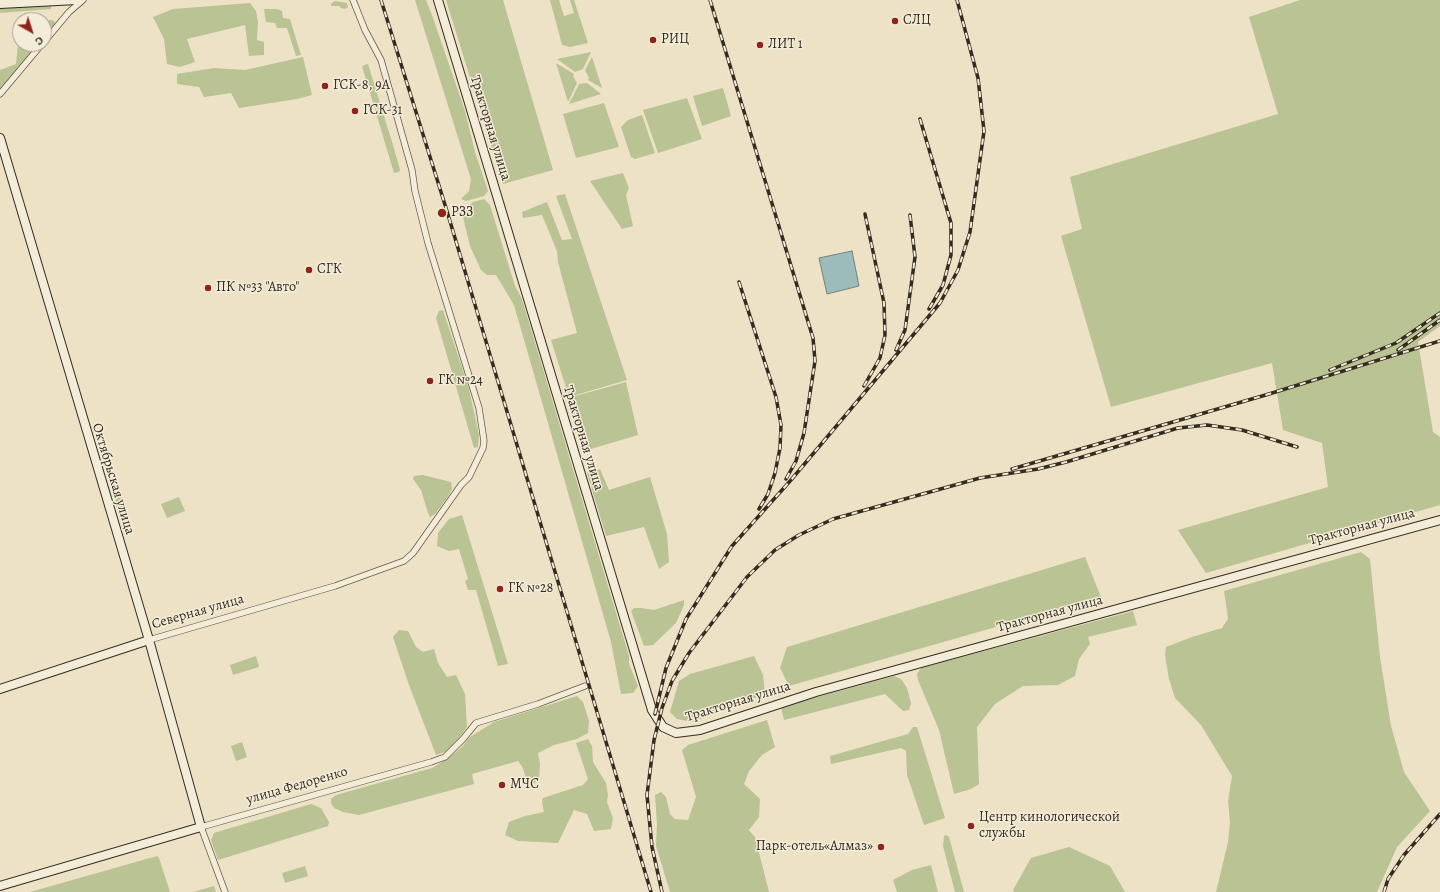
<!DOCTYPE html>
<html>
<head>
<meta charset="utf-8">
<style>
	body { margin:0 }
	#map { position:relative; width:1440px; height:892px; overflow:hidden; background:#ede2c5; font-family:Alegreya,serif }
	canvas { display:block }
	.north { position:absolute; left:12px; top:12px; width:40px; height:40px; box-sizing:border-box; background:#f3ecd9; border:1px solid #a79f8e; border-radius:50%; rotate:141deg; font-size:11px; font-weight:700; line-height:16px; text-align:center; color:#352b1e }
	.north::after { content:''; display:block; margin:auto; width:14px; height:18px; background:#8f2418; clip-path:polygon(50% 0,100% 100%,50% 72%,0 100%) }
</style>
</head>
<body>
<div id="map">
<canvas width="1440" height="892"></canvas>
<div class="north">С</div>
</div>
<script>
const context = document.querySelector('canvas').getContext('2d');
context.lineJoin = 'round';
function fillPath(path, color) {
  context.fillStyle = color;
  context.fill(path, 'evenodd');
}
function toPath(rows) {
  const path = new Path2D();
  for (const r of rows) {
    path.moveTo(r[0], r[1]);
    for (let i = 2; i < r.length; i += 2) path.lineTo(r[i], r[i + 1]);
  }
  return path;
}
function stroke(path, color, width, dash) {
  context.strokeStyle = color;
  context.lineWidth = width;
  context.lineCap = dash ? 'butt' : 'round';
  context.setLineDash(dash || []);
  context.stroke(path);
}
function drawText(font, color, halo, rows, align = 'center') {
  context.font = font + ' Alegreya,serif';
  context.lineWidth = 3;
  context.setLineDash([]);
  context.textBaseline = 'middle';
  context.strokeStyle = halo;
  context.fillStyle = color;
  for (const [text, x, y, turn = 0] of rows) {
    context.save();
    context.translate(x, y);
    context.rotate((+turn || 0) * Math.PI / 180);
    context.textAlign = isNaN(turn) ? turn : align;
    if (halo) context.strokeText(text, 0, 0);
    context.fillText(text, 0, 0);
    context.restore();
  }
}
const green = toPath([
	[415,0,426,0,432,15,465,111,475,152,488,191,484,196,466,201,461,199,469,191,471,179],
	[446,0,503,0,553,170,503,184],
	[550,0,559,0,564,16,574,13,570,0,574,0,588,43,570,47,562,45],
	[1300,0,1440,0,1440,326,1418,342,1433,432,1440,437,1440,505,1206,573,1178,530,1328,487,1322,443,1283,430,1272,363,1111,407,1061,236,1082,229,1070,177,1278,114,1249,17],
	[335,1,347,3,348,7,345,9,341,8,339,6,331,6,331,4],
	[250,3,256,11,258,22,257,40,264,42,264,55,249,56,245,25,187,39,195,62,180,67,167,64,164,39,153,17,173,9],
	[51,5,51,9,0,13,0,9],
	[277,9,282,11,283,18,290,19,301,55,296,56,287,28,277,28,275,23,266,22,264,9],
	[53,20,56,24,44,38,44,21],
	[18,44,21,47,24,44,39,44,0,89,0,70,16,64],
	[591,52,583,69,575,72,557,59],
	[303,57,312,95,297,99,239,108,231,93,204,97,199,87,177,84,177,74,214,68,245,70],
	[592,57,602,88,588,80,589,78,585,70],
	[556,63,574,74,573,76,577,83,568,102],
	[368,64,393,145,400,170,399,172,394,173,362,66],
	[587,83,601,94,569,104,579,84],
	[723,88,731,116,702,126,693,96],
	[687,98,702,139,658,153,643,110],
	[604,103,619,147,576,158,563,114],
	[642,115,655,153,635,159,631,157,621,127,628,120],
	[623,173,629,188,626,195,633,226,622,229,590,181],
	[565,194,627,380,569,397,551,340,577,333,558,262,557,251,542,215,523,218,522,212,547,202,562,240,572,239,556,196],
	[484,199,490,205,515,286,522,299,629,656,629,664,638,686,633,693,621,694,611,642,514,305,496,275,487,275,481,270,470,246,463,217,464,210,473,202],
	[443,310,469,389,479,435,478,447,474,448,436,318,439,311],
	[626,382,638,435,584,451,568,398],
	[600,469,609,490,650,477,667,534,669,562,659,569,644,527,606,536,587,473],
	[423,475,451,482,452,489,447,498,435,514,430,517,428,513,421,490,413,479,414,476],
	[122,496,131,524,123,526,115,502,117,497],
	[179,497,185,511,167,518,161,504],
	[462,515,508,664,498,666,476,590,468,590,465,581,468,579,459,549,449,551,437,546,438,533,445,524,449,519],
	[1361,552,1370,559,1380,657,1391,726,1404,772,1430,811,1397,847,1377,892,1216,892,1228,842,1230,822,1228,801,1232,776,1201,725,1175,698,1169,679,1165,655,1166,647,1192,637,1222,628,1228,619,1224,591],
	[1085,557,1101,597,789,686,780,668,787,647],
	[684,600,684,605,676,623,653,645,644,646,631,611,634,608,641,608,654,610],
	[1133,611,1137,625,1088,637,1090,644,1079,659,1075,676,1058,685,1023,686,995,704,977,727,979,784,971,789,954,794,939,730,918,680,917,674,921,668],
	[399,630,408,631,416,647,423,652,434,649,438,663,447,677,456,675,465,694,467,727,459,738,445,752,436,755,409,685,393,637],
	[256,656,259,667,233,675,230,665],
	[754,656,763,675,765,694,692,722,677,719,670,712,679,681,690,674],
	[894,676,901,679,907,688,911,703,909,710,903,711,885,694,784,720,781,707],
	[577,696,583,702,589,721,588,733,577,739,554,745,538,753,540,764,539,781,528,786,523,768,518,761,472,774,474,784,359,815,343,812,334,808,331,803,331,799,336,795,432,768,449,758,462,747,470,737,494,722],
	[767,720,775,747,762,755,749,771,744,784,760,799,759,817,749,830,743,824,755,837,769,892,670,892,656,846,657,824,655,795,661,792,666,797,670,814,675,819,688,820,696,797,682,750,688,745],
	[913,727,917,727,945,818,924,825,907,775,906,751,901,748,831,764,830,756,908,734],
	[588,739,592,746,593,762,606,783,608,795,607,802,613,818,611,829,594,831,587,814,574,810,558,843,518,841,505,835,509,822,525,816,544,812,542,802,543,798,583,785,588,779,576,743],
	[242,742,247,757,236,761,231,746],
	[311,804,321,808,329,822,328,826,218,860,211,840,214,833],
	[946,835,949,837,964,892,955,892,943,846,944,836],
	[1069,847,1110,866,1125,892,1014,892,1013,890,1031,858],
	[157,856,159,858,170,892,30,892],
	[931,865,938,892,897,892,893,880,912,870],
	[305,866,308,876,285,883,282,873],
	[214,886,216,892,193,892]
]);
const water = toPath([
	[852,251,859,286,827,294,819,258,852,251]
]);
const street = toPath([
	[44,42,69,12,83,0],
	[0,94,42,44],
	[149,640,335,586,404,561,413,553,461,485,469,477,483,448,484,441,479,408,428,243,415,191,412,170,381,60,365,30,353,0],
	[225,892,201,827,431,762,445,757,463,739,476,723,538,704,585,686]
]);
const secondary = toPath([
	[438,0,652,710,663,727,676,733,700,730,816,692,1440,520],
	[0,4,77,0],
	[0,138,149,640,201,827,0,886],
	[0,689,149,640]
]);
const rail = toPath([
	[381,0,446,208,651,892],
	[710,0,813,338,815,361,804,433,796,461,786,479],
	[920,119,951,223,951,255,943,285,929,309],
	[739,282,776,397,781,425,780,448,775,473,768,494,759,509],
	[896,350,905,330,915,257,910,215],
	[1398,350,1440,320],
	[1330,370,1396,343,1440,313],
	[864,386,880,358,885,335,884,303,865,214],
	[1012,469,1269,394,1440,341],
	[655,714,666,668,686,619,732,546,791,480,940,303,958,270,970,232,984,131,978,78,957,0],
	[662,892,652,847,647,795,654,740,662,708,672,681,689,653,747,577,775,550,799,535,833,519,980,478,1038,469,1066,462,1178,428,1207,425,1242,430,1297,447],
	[1384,892,1388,879,1404,855,1440,814]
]);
const markers = [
	[895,21,4,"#8f2418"],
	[653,40,4,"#8f2418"],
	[760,45,4,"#8f2418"],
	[325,86,4,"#8f2418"],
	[355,111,4,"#8f2418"],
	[442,213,5,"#8f2418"],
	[309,270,4,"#8f2418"],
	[208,288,4,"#8f2418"],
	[430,381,4,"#8f2418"],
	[500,589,4,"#8f2418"],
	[502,785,4,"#8f2418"],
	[971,826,4,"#8f2418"],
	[881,847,4,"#8f2418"]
];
const poiNames = [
	["СЛЦ",903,21],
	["РИЦ",661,40],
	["ЛИТ 1",768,45],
	["ГСК-8, 9А",333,86],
	["ГСК-31",363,111],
	["РЗЗ",451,213],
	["СГК",317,270],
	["ПК №33 \"Авто\"",216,288],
	["ГК №24",438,381],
	["ГК №28",508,589],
	["МЧС",510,785],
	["Центр кинологической",979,818],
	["службы",979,834],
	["Парк-отель«Алмаз»",873,847,"right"]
];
const streetNames = [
	["Тракторная улица",490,128,73],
	["Тракторная улица",583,438,73],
	["Октябрьская улица",113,479,73],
	["Тракторная улица",1362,527,-15],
	["Северная улица",198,612,-16],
	["Тракторная улица",1050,614,-15],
	["Тракторная улица",738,702,-17],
	["улица Федоренко",297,786,-16]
];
fillPath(green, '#b9c394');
fillPath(water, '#9bbcbb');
stroke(water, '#72827c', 1);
stroke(street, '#635948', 7);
stroke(secondary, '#352b1e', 10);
stroke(street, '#f3ecd9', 5.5);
stroke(secondary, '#f3ecd9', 8);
stroke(rail, '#352b1e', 3.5);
stroke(rail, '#f3ecd9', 2, [6]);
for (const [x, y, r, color] of markers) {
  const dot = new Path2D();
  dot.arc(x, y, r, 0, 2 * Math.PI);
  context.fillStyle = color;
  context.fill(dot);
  stroke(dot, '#f3ecd9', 1.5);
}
drawText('14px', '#352b1e', '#f3ecd9', poiNames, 'left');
drawText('14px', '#352b1e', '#f3ecd9', streetNames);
</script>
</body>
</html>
